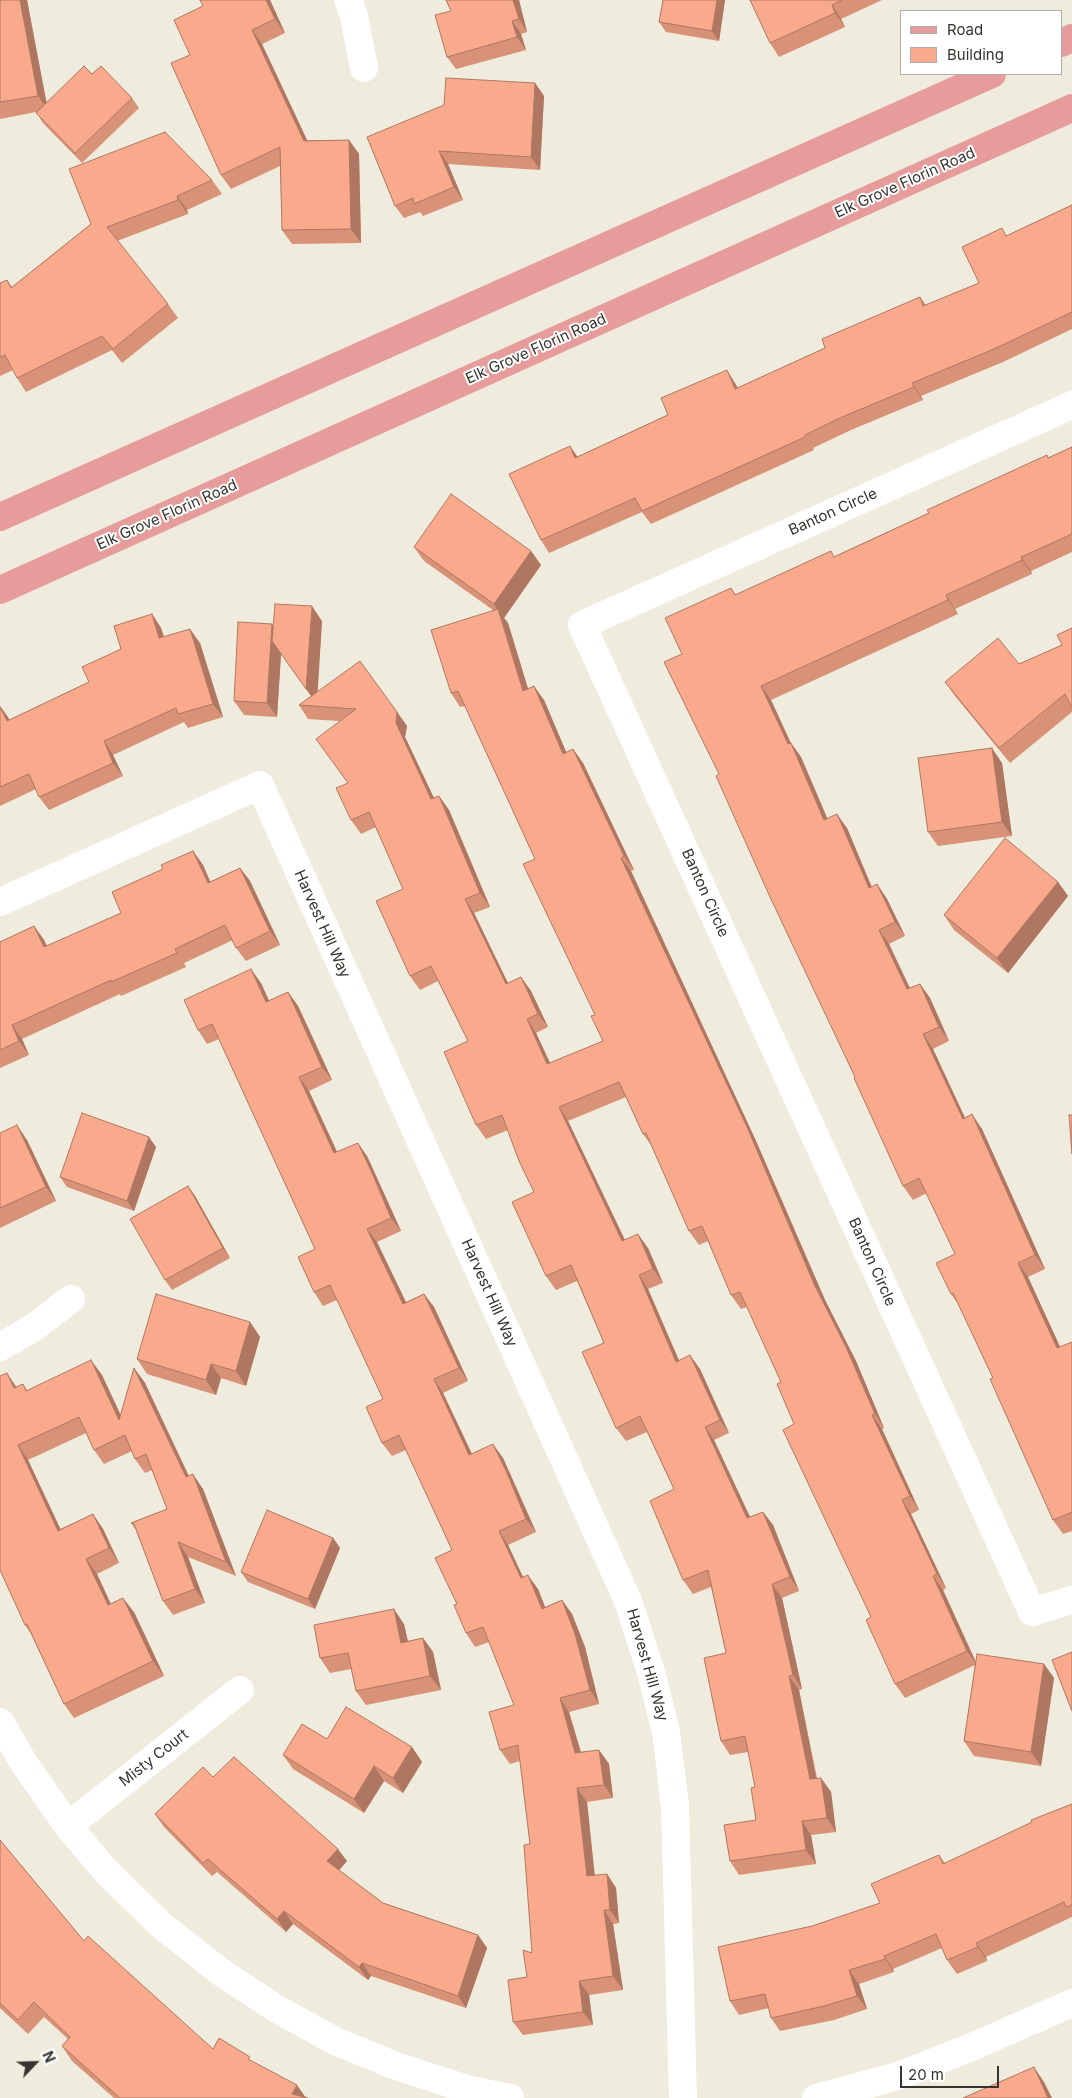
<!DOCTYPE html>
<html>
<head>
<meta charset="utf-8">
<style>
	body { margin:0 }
	#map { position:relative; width:1072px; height:2098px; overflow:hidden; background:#efebdd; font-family:Inter,sans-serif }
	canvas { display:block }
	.legend { position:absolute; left:900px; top:10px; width:162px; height:65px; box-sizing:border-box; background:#fff; border:1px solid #aeaeab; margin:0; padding:6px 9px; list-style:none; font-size:15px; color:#35342e }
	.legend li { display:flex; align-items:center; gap:10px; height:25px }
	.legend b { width:25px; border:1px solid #aeaeab }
	.north { position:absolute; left:10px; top:2038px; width:50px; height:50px; -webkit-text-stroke:4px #fff; paint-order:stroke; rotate:66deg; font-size:14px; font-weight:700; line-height:20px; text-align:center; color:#35342e }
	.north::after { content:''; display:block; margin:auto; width:18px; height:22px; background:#35342e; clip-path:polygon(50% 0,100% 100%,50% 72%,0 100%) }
	.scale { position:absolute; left:900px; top:2066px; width:99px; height:22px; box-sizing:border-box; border:2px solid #35342e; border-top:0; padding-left:6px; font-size:15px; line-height:18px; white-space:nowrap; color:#35342e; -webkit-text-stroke:4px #fff; paint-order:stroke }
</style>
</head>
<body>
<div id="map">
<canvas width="1072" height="2098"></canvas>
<ul class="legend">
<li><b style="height:6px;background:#e59c9a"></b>Road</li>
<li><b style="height:14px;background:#faaa8c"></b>Building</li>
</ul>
<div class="north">N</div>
<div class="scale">20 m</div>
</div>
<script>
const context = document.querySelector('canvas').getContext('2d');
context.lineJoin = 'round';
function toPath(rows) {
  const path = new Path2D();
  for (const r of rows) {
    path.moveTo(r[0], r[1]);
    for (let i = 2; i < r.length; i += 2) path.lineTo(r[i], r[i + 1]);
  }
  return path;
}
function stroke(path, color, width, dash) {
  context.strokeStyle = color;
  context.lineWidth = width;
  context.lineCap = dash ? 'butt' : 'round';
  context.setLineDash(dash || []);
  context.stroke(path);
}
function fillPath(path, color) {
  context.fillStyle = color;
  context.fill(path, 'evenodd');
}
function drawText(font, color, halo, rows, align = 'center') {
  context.font = font + ' Inter,sans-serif';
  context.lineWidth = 4;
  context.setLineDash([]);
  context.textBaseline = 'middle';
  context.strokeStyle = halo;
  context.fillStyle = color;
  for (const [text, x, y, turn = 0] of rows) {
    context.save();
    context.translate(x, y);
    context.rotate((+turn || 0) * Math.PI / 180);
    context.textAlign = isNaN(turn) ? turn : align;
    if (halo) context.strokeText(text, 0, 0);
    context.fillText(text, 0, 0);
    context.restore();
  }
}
const street = toPath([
	[348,0,354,16,364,68],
	[1072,405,582,625,1032,1612,1072,1600],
	[0,902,260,785,628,1601,651,1672,666,1732,675,1806,683,2098],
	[0,1347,33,1328,71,1299],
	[68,1826,240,1690]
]);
const secondary = toPath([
	[0,1722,25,1765,68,1826,105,1870,161,1925,222,1973,277,2009,335,2041,396,2066,470,2090,510,2098],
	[816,2098,898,2076,967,2049,1072,2003]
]);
const primary = toPath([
	[1061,43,1072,38],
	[0,517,992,74],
	[0,590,1072,108]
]);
const wall = toPath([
	[0,0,27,0,46,102,92,74,132,98,139,108,82,163,43,123,36,112,0,119],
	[270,0,285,33,262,44,307,140,349,140,359,154,361,243,292,244,282,230,280,166,231,189,221,175,190,55,203,6],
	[446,0,519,0,527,32,521,34,526,50,456,69,447,57,451,11],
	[663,0,725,0,719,41,666,32,659,22],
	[750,0,882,0,841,19,845,27,779,57,770,43],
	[535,83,544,96,540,170,448,164,463,200,423,216,420,212,404,218,395,206,367,137],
	[212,180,222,194,187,210,188,214,117,241,168,304,178,318,122,363,112,350,26,392,17,378,13,370,0,376,0,283,7,280,12,287,91,224],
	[1072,205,1072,329,1003,362,921,396,923,400,851,430,813,448,814,450,651,524,642,512,549,553,541,540,570,446,577,457,735,383,738,388,825,348,920,297,926,305,979,283,1008,235],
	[1072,447,1072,552,1031,571,1032,574,955,609,958,614,771,700,791,743,801,757,827,818,847,828,872,887,877,884,887,899,905,936,889,944,910,988,920,984,930,998,949,1041,933,1049,965,1118,982,1129,1045,1269,1028,1277,1060,1347,1072,1342,1072,1531,1063,1534,1053,1520,993,1378,959,1305,951,1294,955,1254,927,1193,913,1200,903,1186,855,1077,719,774,682,654,731,588,736,595,835,556],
	[414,547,531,551,541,565,504,618,508,623,528,689,544,700,566,752,573,749,583,763,634,870,631,871,756,1141,825,1300,856,1361,884,1428,882,1429,919,1510,911,1514,946,1588,943,1590,976,1662,1044,1664,1054,1678,1041,1766,974,1756,964,1741,975,1665,905,1698,895,1684,871,1617,794,1424,781,1382,747,1307,741,1309,731,1295,708,1241,699,1245,689,1231,653,1148,643,1134,626,1097,568,1121,625,1240,648,1248,663,1283,648,1289,679,1360,700,1369,729,1433,714,1440,750,1517,763,1512,773,1525,799,1591,782,1598,802,1689,799,1690,817,1778,821,1778,831,1792,836,1832,811,1835,816,1864,739,1875,730,1861,756,1820,755,1787,748,1752,730,1755,721,1741,726,1653,711,1587,693,1594,683,1580,674,1489,647,1432,626,1441,616,1428,604,1343,577,1281,556,1290,546,1276,534,1192,508,1130,486,1139,476,1125,468,1041,438,981,420,990,410,976,403,889,376,827,361,834,351,820,347,783,339,721,308,719,299,705,311,696,281,654,277,717,244,715,234,701,273,626,322,621,317,692,397,712,407,726,405,737,434,798,439,796,449,810,490,907,474,913,508,983,521,977,531,991,548,1027,536,1033,550,1063,603,1041,595,1015,535,859,465,706,460,707,451,693,493,610,424,561],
	[152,614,161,628,164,637,200,643,223,717,188,728,184,722,113,755,123,776,49,810,39,797,36,789,0,806,0,706,9,720,89,682],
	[1072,628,1072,712,1010,763,955,696,945,682,1019,664,1062,645],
	[1002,763,1012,836,938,846,928,832],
	[193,851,203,865,210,882,240,868,250,881,280,945,246,961,236,948,233,940,184,963,186,967,121,996,120,994,22,1039,29,1055,0,1068,0,942,34,926,44,940,47,946,121,913,163,869],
	[1058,882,1068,896,1008,973,954,930,944,915],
	[261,983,269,1001,288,992,298,1006,313,1038,332,1080,309,1091,337,1152,367,1156,382,1189,401,1231,377,1242,406,1302,424,1294,434,1307,468,1381,443,1393,472,1454,503,1458,516,1487,536,1532,508,1545,523,1577,538,1589,545,1607,562,1600,572,1614,585,1647,599,1704,569,1712,581,1752,599,1750,609,1764,613,1798,587,1802,595,1876,607,1874,616,1888,619,1923,613,1924,623,1990,589,1995,593,2025,523,2035,513,2022,527,1977,532,1953,530,1844,520,1761,510,1764,500,1750,514,1705,489,1642,475,1647,466,1633,457,1604,452,1550,406,1450,392,1456,382,1443,383,1399,337,1300,323,1306,314,1292,315,1249,219,1039,207,1044,198,1030],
	[0,1133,27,1140,56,1201,0,1228],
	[156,1147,134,1211,67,1187,60,1177],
	[188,1186,195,1196,230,1258,172,1290,165,1280],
	[250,1322,260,1337,246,1386,221,1378,216,1395,147,1374,137,1359],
	[134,1368,145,1383,189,1476,203,1489,236,1576,188,1557,205,1603,173,1615,163,1601,136,1530,131,1523,167,1509,152,1470,145,1473,135,1459,132,1451,104,1464,94,1450,86,1433,28,1460,60,1529,93,1514,103,1529,119,1563,97,1574,111,1604,134,1612,164,1676,74,1718,64,1704,31,1634,25,1625,16,1387,23,1384,27,1390,102,1375,121,1416],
	[333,1538,340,1548,315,1609,248,1582,241,1572],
	[404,1624,408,1641,423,1638,433,1652,441,1690,366,1705,356,1691,351,1669,330,1673,320,1658],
	[327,1739,412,1747,422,1762,403,1793,384,1781,364,1813,293,1769,283,1755],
	[213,1777,347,1861,339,1870,383,1903,478,1935,487,1948,466,2008,371,1976,368,1980,293,1924,286,1932,217,1872,212,1876,164,1827,155,1814],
	[1072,1804,1072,1917,986,1957,987,1961,957,1974,947,1960,942,1948,893,1969,894,1972,859,1984,867,2009,834,2020,780,2031,771,2018,769,2008,739,2015,730,2001,812,1926,880,1903,939,1855,945,1863],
	[0,1840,84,1941,213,2049,253,2062,306,2097,308,2098,114,2098,72,2061,62,2046,68,2039,44,2017,28,2034,0,2008]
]);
const shadedWall = toPath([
	[20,0,27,0,48,110,38,96],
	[266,0,270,0,285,33,275,19],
	[513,0,519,0,527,32,519,19],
	[717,0,725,0,719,41,712,31],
	[832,5,841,19,845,27,835,13],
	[512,21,521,34,526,50,517,37],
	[252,30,262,44,314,155,304,141],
	[535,83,544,96,540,170,531,157],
	[349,140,359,154,361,243,351,229],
	[439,151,448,164,463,200,454,187],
	[177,196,187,210,188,214,178,200],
	[727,370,735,383,744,402,735,389],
	[912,383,921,396,923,400,914,387],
	[570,446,579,459,575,458],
	[531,551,541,565,504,618,508,623,533,705,523,691,498,611,494,604],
	[1021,557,1031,571,1032,574,1022,560],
	[946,595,955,609,958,614,948,600],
	[312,606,322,621,317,703,306,689],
	[152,614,161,628,169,652,159,638],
	[272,624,282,639,277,717,267,703],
	[190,629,200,643,223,717,213,704],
	[534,686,544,700,573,768,563,754],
	[761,686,771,700,792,746,791,743,801,757,834,834,824,820],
	[0,706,8,717,16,735,7,721],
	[397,712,407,726,405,737,441,813,431,799,396,723],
	[104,741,113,755,123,776,113,763],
	[992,748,1002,763,1012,836,1002,822],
	[573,749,583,763,634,870,624,856],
	[439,796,449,810,490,907,480,893],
	[837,814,847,828,878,903,869,888],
	[193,851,203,865,217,897,208,883],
	[621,858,631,871,756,1141,825,1300,856,1361,884,1428,875,1414,815,1286],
	[240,868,250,881,280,945,270,931],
	[1058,882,1068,896,1008,973,997,958],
	[877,884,887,899,905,936,895,922],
	[465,899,474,913,515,998,506,984],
	[34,926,44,940,54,961,44,947],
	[879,930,889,944,917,1004,907,989],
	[251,969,261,983,276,1016,266,1002],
	[521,977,531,991,548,1027,538,1014],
	[920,984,930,998,949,1041,939,1027],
	[288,992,298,1006,332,1080,322,1067],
	[527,1019,536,1033,557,1078,547,1064],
	[12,1025,22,1039,29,1055,19,1041],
	[923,1034,933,1049,972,1133,963,1119],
	[299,1077,309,1091,344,1167,334,1153],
	[559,1107,568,1121,632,1255,622,1241],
	[972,1114,982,1129,1045,1269,1035,1255],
	[17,1125,27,1140,56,1201,46,1187],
	[149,1137,156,1147,134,1211,127,1201],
	[358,1143,367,1156,401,1231,391,1218],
	[188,1186,195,1196,230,1258,223,1248],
	[367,1229,377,1242,413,1317,403,1304],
	[638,1234,648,1248,663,1283,653,1269],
	[1018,1263,1028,1277,1067,1362,1057,1348],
	[639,1275,648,1289,685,1375,676,1362],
	[424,1294,434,1307,468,1381,459,1368],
	[250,1322,260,1337,246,1386,236,1371],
	[690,1355,700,1369,729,1433,720,1420],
	[91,1360,102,1375,130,1435,119,1420],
	[211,1364,221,1378,216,1395,206,1380],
	[134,1368,145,1383,196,1492,186,1477],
	[7,1373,17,1388,14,1388],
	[434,1379,443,1393,479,1469,469,1455],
	[872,1415,882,1429,919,1510,910,1496],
	[705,1427,714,1440,757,1532,747,1518],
	[493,1444,503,1458,536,1532,526,1519],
	[18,1445,28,1460,68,1545,58,1531],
	[193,1474,203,1489,236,1576,226,1562],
	[902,1500,911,1514,946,1588,937,1574],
	[763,1512,773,1525,799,1591,790,1577],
	[93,1514,103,1529,119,1563,109,1548],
	[499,1531,508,1545,530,1592,521,1578],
	[333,1538,340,1548,315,1609,308,1599],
	[178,1542,188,1557,205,1603,195,1589],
	[86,1559,97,1574,118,1620,108,1605],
	[528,1575,538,1589,551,1622,542,1609],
	[933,1576,943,1590,977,1665,967,1651],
	[772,1584,782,1598,802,1689,793,1675],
	[123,1598,134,1612,164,1676,153,1661],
	[562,1600,572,1614,585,1647,599,1704,590,1690],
	[394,1609,404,1624,411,1657,401,1643],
	[423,1638,433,1652,441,1690,430,1676],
	[1044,1664,1054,1678,1041,1766,1031,1752],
	[789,1676,799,1690,819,1793,810,1779],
	[560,1698,569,1712,585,1767,575,1753],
	[412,1747,422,1762,403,1793,393,1778],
	[599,1750,609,1764,613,1798,604,1785],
	[374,1766,384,1781,364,1813,354,1799],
	[821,1778,831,1792,836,1832,827,1818],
	[577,1788,587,1802,596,1890,587,1876],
	[802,1821,811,1835,816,1864,806,1850],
	[338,1849,347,1861,336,1874,327,1861],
	[607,1874,616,1888,619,1923,610,1910],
	[604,1910,613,1924,623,1990,613,1976],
	[284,1911,293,1924,286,1932,277,1919],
	[478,1935,487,1948,466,2008,458,1996],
	[976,1943,986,1957,987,1961,978,1947],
	[884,1956,893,1969,894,1972,885,1959],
	[362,1963,371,1976,368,1980,359,1967],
	[849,1970,859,1984,867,2009,857,1996],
	[579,1981,589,1995,593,2025,583,2012],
	[1034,2067,1044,2082,1052,2098,1048,2098],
	[297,2085,306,2098,292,2094]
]);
const building = toPath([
	[0,0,20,0,38,96,0,102,0,0],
	[200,0,266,0,275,19,252,30,304,141,349,140,351,229,282,230,280,147,221,175,171,63,190,55,174,20,203,6,200,0],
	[446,0,513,0,519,19,512,21,517,37,447,57,435,15,451,11,446,0],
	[663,0,717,0,712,31,659,22,663,0],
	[750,0,842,0,832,5,835,13,770,43,750,0],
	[84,66,92,74,101,66,132,98,75,153,36,113,84,66],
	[446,78,535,83,531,157,439,151,454,187,414,204,413,198,395,206,367,137,444,105,446,78],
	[165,132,212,180,177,196,178,200,107,227,168,304,113,349,102,336,17,378,5,355,0,357,0,283,7,280,11,288,91,224,69,169,165,132],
	[1072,205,1072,312,994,349,912,383,914,387,842,417,805,435,805,437,642,511,635,498,541,540,509,474,570,446,575,458,668,415,661,398,727,370,735,389,825,348,822,339,920,297,923,306,979,283,962,247,1002,228,1006,236,1072,205],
	[1072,447,1072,534,1021,557,1022,560,946,595,948,600,761,686,788,744,791,743,824,820,837,814,869,888,877,884,895,922,879,930,907,989,920,984,939,1027,923,1034,963,1119,972,1114,1035,1255,1018,1263,1057,1348,1072,1342,1072,1512,1053,1520,990,1379,993,1378,953,1293,951,1294,936,1263,955,1254,919,1178,903,1186,854,1078,855,1077,770,897,716,776,719,774,664,662,682,654,665,618,731,588,735,595,831,551,834,557,929,513,927,510,1047,455,1048,458,1072,447],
	[451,494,531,551,494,604,414,547,451,494],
	[275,604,312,606,306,689,272,641,275,604],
	[498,609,523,691,534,686,563,754,573,749,624,856,621,858,747,1127,815,1286,846,1347,875,1414,872,1415,910,1496,902,1500,937,1574,933,1576,967,1651,895,1684,866,1620,871,1617,783,1430,794,1424,777,1384,781,1382,740,1292,731,1295,702,1226,689,1231,646,1133,643,1134,619,1082,559,1107,622,1241,638,1234,653,1269,639,1275,676,1362,690,1355,720,1420,705,1427,747,1518,763,1512,790,1577,772,1584,793,1675,789,1676,810,1779,821,1778,827,1818,802,1821,806,1850,730,1861,724,1825,756,1820,751,1788,755,1787,745,1736,721,1741,704,1658,726,1653,708,1570,683,1580,650,1501,674,1489,640,1416,616,1428,582,1352,604,1343,571,1265,546,1276,512,1202,534,1192,519,1161,502,1115,476,1125,444,1052,468,1041,431,966,410,976,376,901,403,889,369,812,351,820,336,788,348,783,316,739,356,709,299,705,360,661,397,712,396,723,431,799,439,796,480,893,465,899,506,984,521,977,538,1014,527,1019,547,1064,603,1041,591,1016,595,1015,523,864,535,859,458,691,451,693,431,630,498,609],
	[152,614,159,638,190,629,213,704,178,714,176,708,104,741,113,763,39,797,29,774,0,787,0,707,7,721,89,682,82,667,121,649,114,626,152,614],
	[238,622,272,624,267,703,234,701,238,622],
	[1072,628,1072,708,1065,694,999,748,945,682,998,638,1019,664,1062,645,1057,635,1072,628],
	[992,748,1002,822,928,832,918,758,992,748],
	[1005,838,1058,882,997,958,944,915,1005,838],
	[193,851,208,883,240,868,270,931,236,948,225,925,175,949,177,953,111,982,111,980,12,1025,19,1041,0,1050,0,942,34,926,44,947,121,913,112,892,163,869,161,865,193,851],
	[251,969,266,1002,288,992,303,1025,322,1067,299,1077,334,1153,358,1143,373,1175,391,1218,367,1229,403,1304,424,1294,459,1368,434,1379,469,1455,493,1444,507,1473,526,1519,499,1531,521,1578,528,1575,542,1609,562,1600,575,1634,590,1690,560,1698,575,1753,599,1750,604,1785,577,1788,587,1876,607,1874,610,1910,604,1910,613,1976,579,1981,583,2012,513,2022,508,1980,527,1977,523,1950,532,1953,524,1845,530,1844,518,1745,500,1750,489,1712,514,1705,483,1627,466,1633,454,1605,457,1604,435,1558,452,1550,399,1435,382,1443,366,1407,383,1399,330,1285,314,1292,298,1257,315,1249,212,1024,198,1030,184,1000,251,969],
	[82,1113,149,1137,127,1201,60,1177,82,1113],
	[1069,1115,1072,1115,1072,1154,1069,1115],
	[17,1125,46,1187,0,1208,0,1133,17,1125],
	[188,1186,223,1248,165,1280,130,1219,188,1186],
	[156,1294,250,1322,236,1371,211,1364,206,1380,137,1359,156,1294],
	[91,1360,119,1420,134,1368,186,1477,193,1474,226,1562,178,1542,195,1589,163,1601,134,1524,131,1523,167,1509,146,1454,135,1459,125,1435,94,1450,79,1417,18,1445,58,1531,93,1514,109,1548,86,1559,108,1605,123,1598,153,1661,64,1704,27,1624,25,1625,0,1570,0,1376,7,1373,14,1388,23,1384,26,1391,91,1360],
	[267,1510,333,1538,308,1599,241,1572,267,1510],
	[394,1609,401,1643,423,1638,430,1676,356,1691,348,1653,320,1658,314,1625,394,1609],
	[1072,1652,1072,1711,1052,1660,1072,1652],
	[977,1654,1044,1664,1031,1752,964,1741,977,1654],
	[346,1707,412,1747,393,1778,374,1766,354,1799,283,1755,302,1724,327,1739,346,1707],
	[234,1757,338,1849,327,1861,383,1903,478,1935,458,1996,362,1963,359,1967,284,1911,277,1919,208,1859,203,1863,155,1814,203,1767,213,1777,234,1757],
	[1072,1804,1072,1905,1066,1907,1064,1902,976,1943,978,1947,947,1960,936,1934,884,1956,885,1959,849,1970,857,1996,824,2006,771,2018,765,1994,730,2001,718,1947,812,1926,880,1903,871,1884,939,1855,943,1864,1032,1822,1031,1820,1072,1804],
	[0,1840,84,1941,88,1936,213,2049,219,2038,250,2057,248,2059,297,2085,292,2094,308,2098,120,2098,62,2046,70,2037,34,2002,18,2020,0,2003,0,1840],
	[1034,2067,1048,2098,963,2098,1034,2067]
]);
const streetNames = [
	["Elk Grove Florin Road",905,183,-24],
	["Elk Grove Florin Road",536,349,-24],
	["Banton Circle",833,512,-24],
	["Elk Grove Florin Road",167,515,-24],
	["Banton Circle",705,893,66],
	["Harvest Hill Way",322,924,66],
	["Banton Circle",872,1262,66],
	["Harvest Hill Way",489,1293,66],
	["Harvest Hill Way",647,1665,74],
	["Misty Court",154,1758,-38]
];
stroke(street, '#fff', 28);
stroke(secondary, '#fff', 28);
stroke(primary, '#e59c9a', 28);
fillPath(wall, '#d79278');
fillPath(shadedWall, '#af7762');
fillPath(building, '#faaa8c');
stroke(building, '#af7762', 1);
drawText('15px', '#35342e', '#fff', streetNames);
</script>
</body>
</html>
